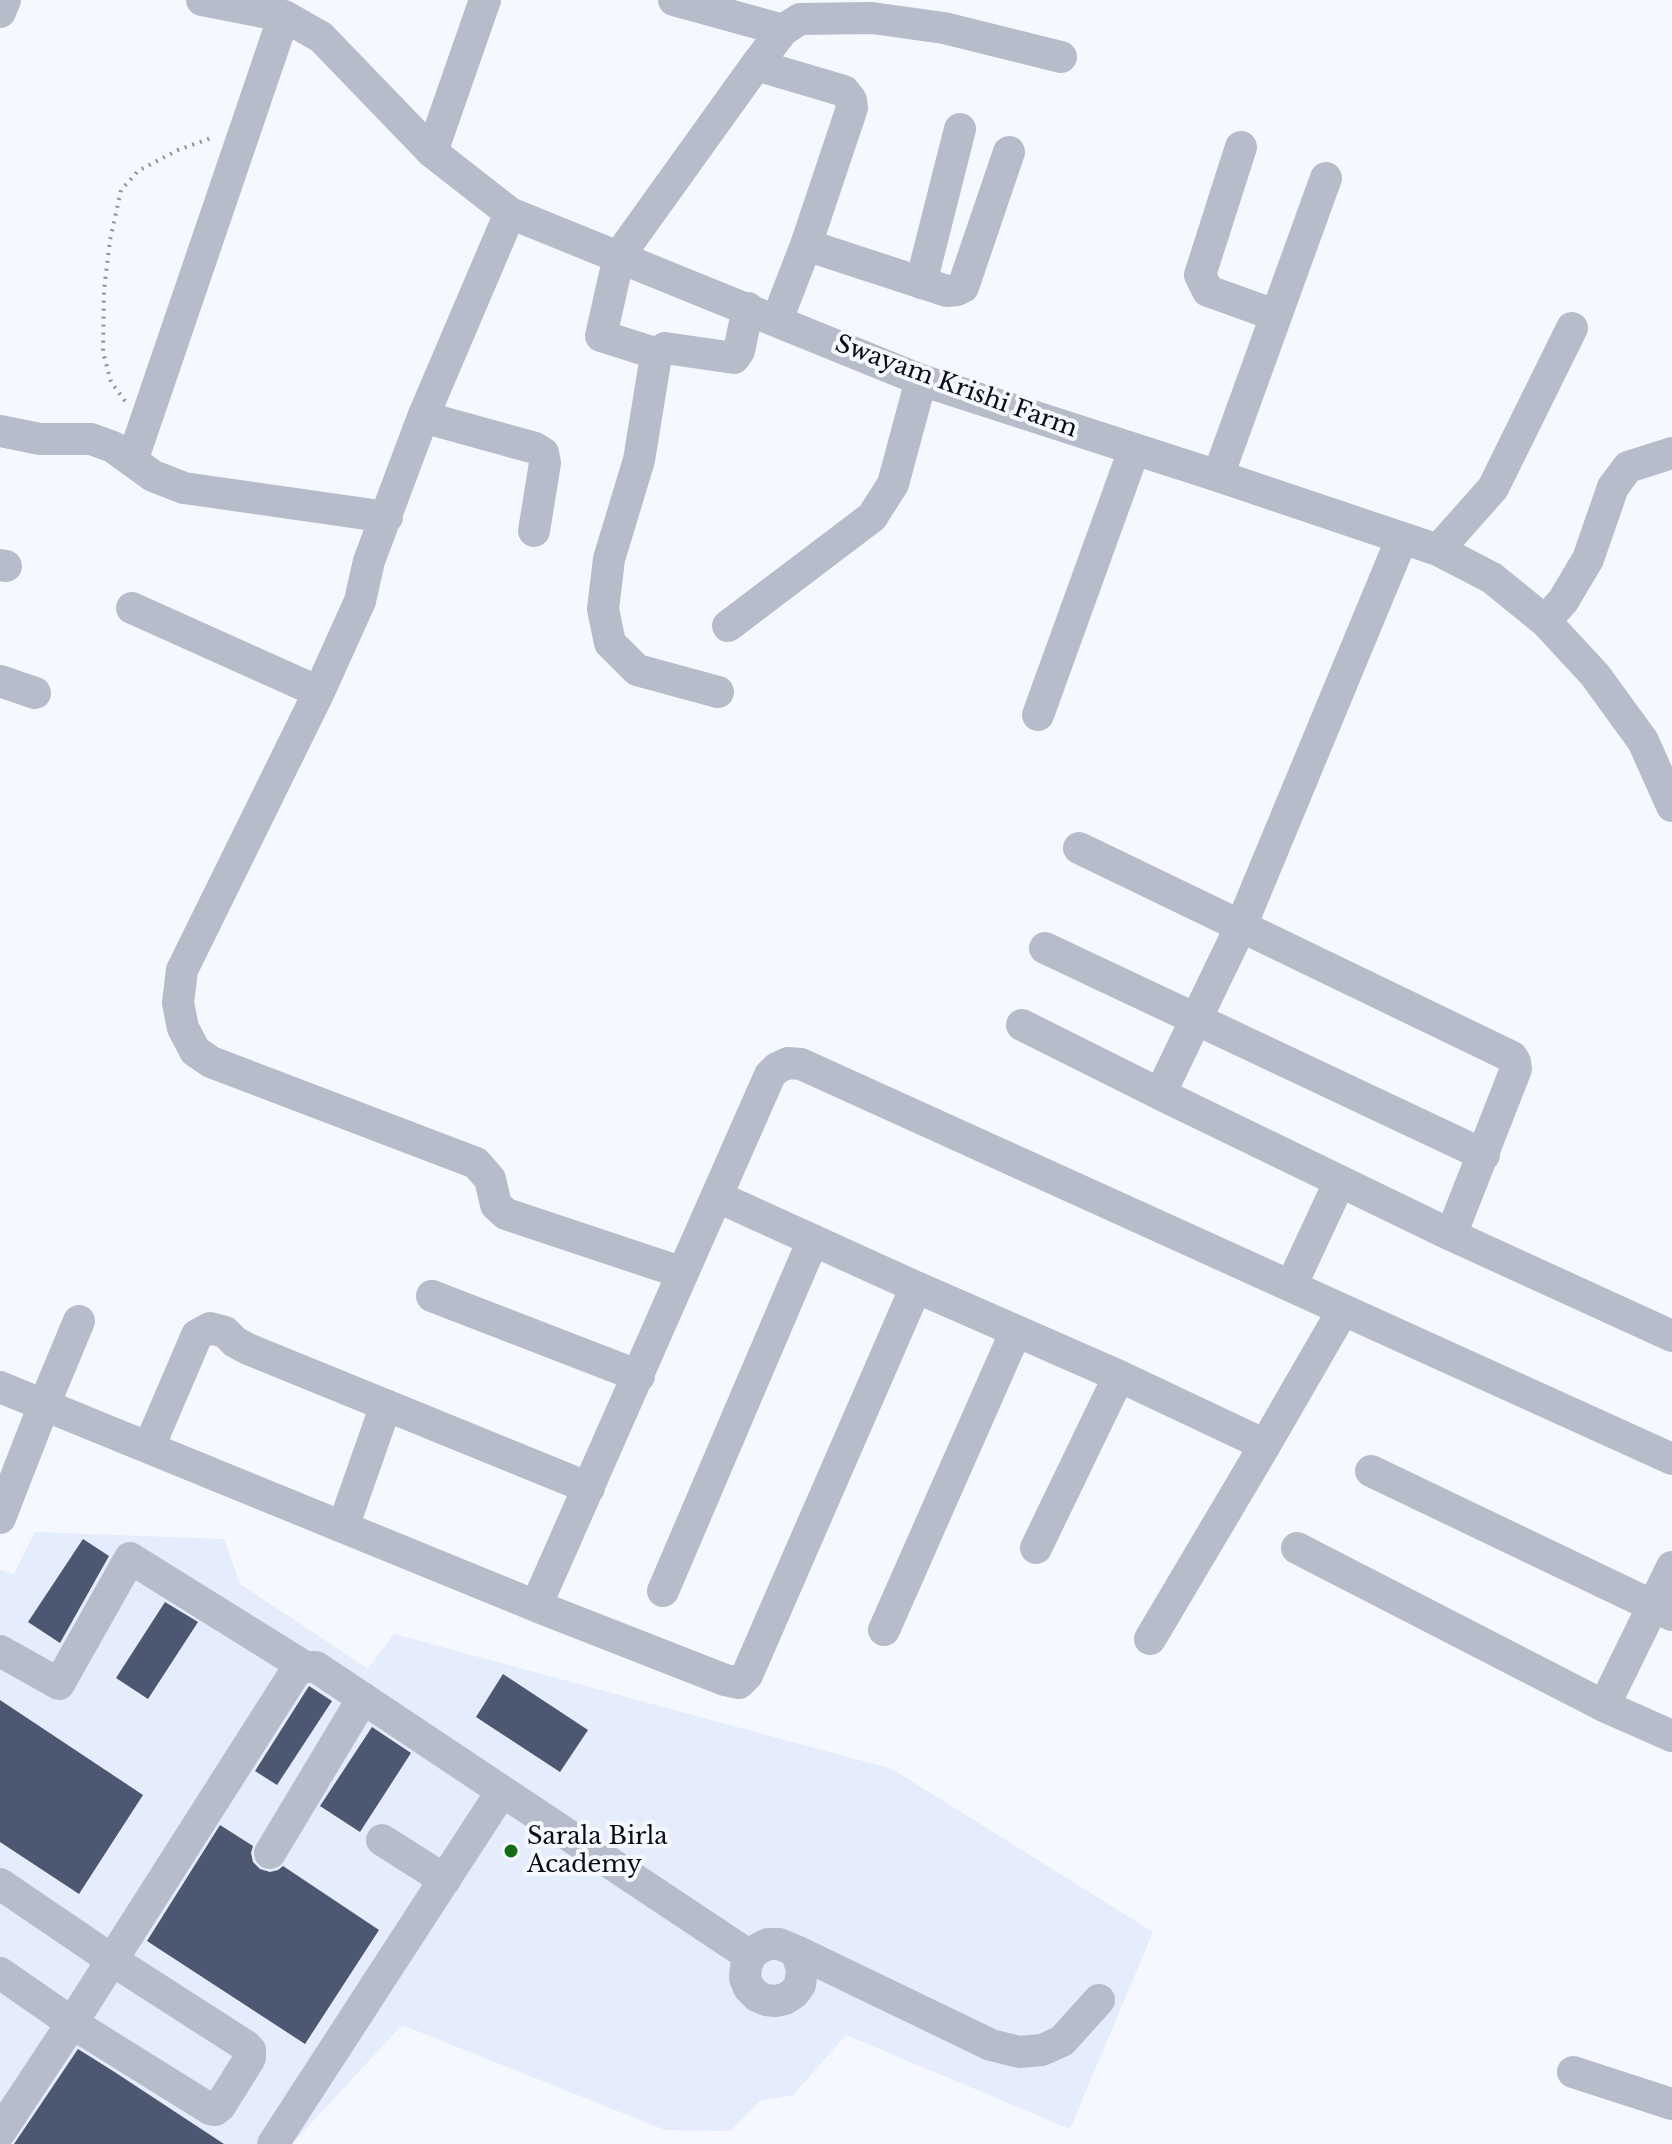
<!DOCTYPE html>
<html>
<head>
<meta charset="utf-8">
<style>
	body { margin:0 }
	canvas { display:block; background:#f5f8ff }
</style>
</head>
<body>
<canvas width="1672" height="2144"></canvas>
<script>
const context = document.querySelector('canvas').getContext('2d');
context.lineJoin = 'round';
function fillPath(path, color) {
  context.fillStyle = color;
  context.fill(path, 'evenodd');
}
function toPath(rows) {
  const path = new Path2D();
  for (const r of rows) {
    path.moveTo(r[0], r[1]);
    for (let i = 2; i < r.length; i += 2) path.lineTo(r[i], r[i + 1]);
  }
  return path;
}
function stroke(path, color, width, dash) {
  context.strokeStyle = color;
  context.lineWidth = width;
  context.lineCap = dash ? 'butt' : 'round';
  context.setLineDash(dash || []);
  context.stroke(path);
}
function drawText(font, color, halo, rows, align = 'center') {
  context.font = font + ' "Libre Baskerville",serif';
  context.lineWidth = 8;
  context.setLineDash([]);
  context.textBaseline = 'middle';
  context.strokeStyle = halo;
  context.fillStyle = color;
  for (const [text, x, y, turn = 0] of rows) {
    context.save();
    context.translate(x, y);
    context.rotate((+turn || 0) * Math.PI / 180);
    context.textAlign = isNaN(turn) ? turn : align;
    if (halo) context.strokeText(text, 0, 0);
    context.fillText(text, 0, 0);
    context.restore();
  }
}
const built = toPath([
	[35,1532,224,1539,240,1584,368,1669,394,1634,892,1769,1153,1932,1070,2129,846,2035,793,2095,760,2101,730,2131,665,2130,402,2025,292,2144,0,2144,0,1570,14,1574]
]);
const building = toPath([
	[83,1539,109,1556,60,1643,28,1622],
	[165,1602,198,1622,148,1699,116,1678],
	[503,1674,588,1730,560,1772,476,1717],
	[309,1686,332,1701,277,1785,255,1771],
	[0,1700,143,1795,79,1894,0,1842],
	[372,1727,411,1753,360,1832,320,1806],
	[220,1825,253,1846,251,1853,253,1862,260,1869,270,1872,278,1870,283,1866,379,1930,305,2044,147,1941],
	[78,2049,113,2071,224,2144,14,2144]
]);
const path = toPath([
	[125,401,111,382,103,352,104,290,110,240,121,190,138,171,178,150,214,137]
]);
const minor = toPath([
	[202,0,284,16,321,37,432,152,510,213,921,380,1218,476,1438,550,1492,578,1545,621,1595,675,1643,741,1672,806],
	[674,0,783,30],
	[0,12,5,0],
	[756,65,844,91,851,100,852,108,806,245,777,320],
	[1241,147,1200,275,1208,291,1275,315],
	[432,152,485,0],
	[510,213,423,417,369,561,360,601,319,692,182,970,178,1003,183,1028,195,1051,211,1062,476,1163,490,1179,496,1205,506,1214,683,1273],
	[806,245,947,291,957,290,963,287,1009,152],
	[921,283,960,129],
	[658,354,601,336,619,256,756,65,783,30,800,19,872,18,944,28,1061,57],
	[423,417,535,448,543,453,545,463,534,531],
	[0,431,40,439,91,439,113,447,153,476,184,488,387,517],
	[132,461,284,16],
	[1218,476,1326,178],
	[1402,538,1241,926,1160,1094,1451,1235,1672,1336],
	[1438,550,1493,488,1572,328],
	[0,565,6,566],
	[132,608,319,692],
	[1545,621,1563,601,1588,559,1613,487,1628,467,1672,453],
	[728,626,872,517,893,484,921,380],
	[0,681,35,693],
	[718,692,637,670,610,643,603,609,609,559,639,460,655,362,658,354,665,348,734,358,739,351,748,308],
	[1038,715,1134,450],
	[1079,848,1512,1057,1515,1062,1516,1069,1451,1235],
	[1045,948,1484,1155],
	[1022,1025,1160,1094],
	[718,1197,916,1287],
	[1291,1286,1340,1181],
	[432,1296,639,1376],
	[0,1387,536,1606,770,1075,777,1068,788,1063,801,1064,1672,1459],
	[149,1447,197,1335,210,1328,225,1332,235,1342,248,1349,589,1488],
	[1371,1471,1672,1615],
	[0,1518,44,1405,79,1321],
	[343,1527,386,1405],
	[1036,1548,1119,1376],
	[1297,1548,1604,1706,1672,1736],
	[663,1591,813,1240],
	[536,1606,725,1680,739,1683,747,1675,916,1287,1119,1376,1265,1445,1343,1310],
	[884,1630,1016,1331],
	[1150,1639,1265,1445],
	[0,1651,59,1684,130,1558,305,1667],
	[1604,1706,1672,1567],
	[502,1791,750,1956],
	[382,1840,445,1880],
	[270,1853,363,1698],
	[0,1884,112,1960,246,2046,250,2050,250,2058,220,2106,215,2110,210,2109,72,2023,0,1973],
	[768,1944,779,1944,796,1951,802,1969,800,1985,794,1993,785,1999,775,2001,766,2000,757,1996,749,1988,745,1978,746,1967,750,1956,758,1949,768,1944],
	[796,1951,991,2045,1019,2052,1042,2050,1062,2041,1099,2000],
	[1573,2072,1672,2104],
	[0,2132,72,2023,296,1671,305,1667,316,1667,502,1791,273,2144]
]);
const markers = [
	[511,1851,8,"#146c16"]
];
const streetNames = [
	["Swayam Krishi Farm",956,387,20]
];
const poiNames = [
	["Sarala Birla",527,1837],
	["Academy",527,1865]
];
fillPath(built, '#e5ecfb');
fillPath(building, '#4c5871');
stroke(path, '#8e929a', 4, [2, 6]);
stroke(minor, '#b6bcc9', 32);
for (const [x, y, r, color] of markers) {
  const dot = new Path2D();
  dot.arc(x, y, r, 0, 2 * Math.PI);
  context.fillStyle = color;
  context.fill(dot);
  stroke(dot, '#f5f8ff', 3);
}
drawText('24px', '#080c16', '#f5f8ff', streetNames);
drawText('24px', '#080c16', '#f5f8ff', poiNames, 'left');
</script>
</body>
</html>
